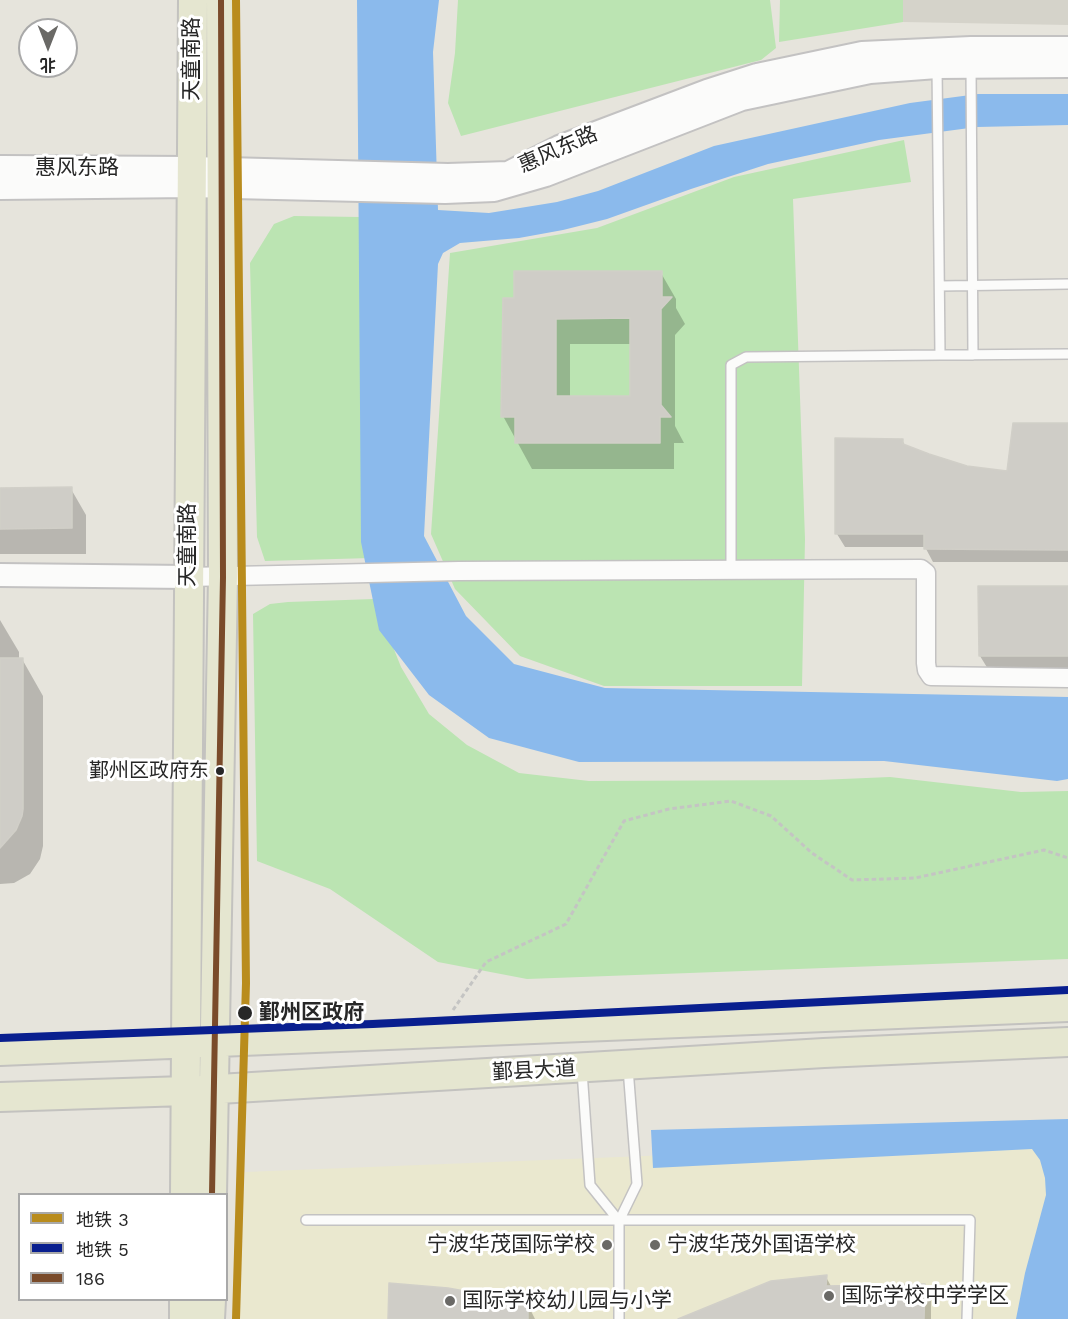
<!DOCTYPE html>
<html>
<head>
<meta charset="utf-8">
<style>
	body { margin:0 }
	#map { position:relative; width:1068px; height:1319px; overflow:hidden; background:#e6e4dc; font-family:"Work Sans","Noto Sans SC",sans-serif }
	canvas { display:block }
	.legend { position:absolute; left:18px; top:1193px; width:210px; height:108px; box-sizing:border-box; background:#fff; border:2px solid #a9a9a9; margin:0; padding:8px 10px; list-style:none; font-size:18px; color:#272727 }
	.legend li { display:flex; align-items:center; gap:12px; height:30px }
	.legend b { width:30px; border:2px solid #a9a9a9 }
	.north { position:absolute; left:18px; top:18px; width:60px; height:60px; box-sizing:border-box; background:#fff; border:2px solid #a9a9a9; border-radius:50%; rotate:180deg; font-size:16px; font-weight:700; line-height:24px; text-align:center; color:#272727 }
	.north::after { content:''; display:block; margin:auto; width:21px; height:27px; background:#6a6966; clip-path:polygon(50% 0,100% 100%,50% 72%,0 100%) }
</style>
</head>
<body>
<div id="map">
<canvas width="1068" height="1319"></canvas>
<ul class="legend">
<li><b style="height:8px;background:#b98c1d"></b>地铁 3</li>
<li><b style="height:8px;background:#091f8f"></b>地铁 5</li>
<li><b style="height:8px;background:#7a4b2a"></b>186</li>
</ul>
<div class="north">北</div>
</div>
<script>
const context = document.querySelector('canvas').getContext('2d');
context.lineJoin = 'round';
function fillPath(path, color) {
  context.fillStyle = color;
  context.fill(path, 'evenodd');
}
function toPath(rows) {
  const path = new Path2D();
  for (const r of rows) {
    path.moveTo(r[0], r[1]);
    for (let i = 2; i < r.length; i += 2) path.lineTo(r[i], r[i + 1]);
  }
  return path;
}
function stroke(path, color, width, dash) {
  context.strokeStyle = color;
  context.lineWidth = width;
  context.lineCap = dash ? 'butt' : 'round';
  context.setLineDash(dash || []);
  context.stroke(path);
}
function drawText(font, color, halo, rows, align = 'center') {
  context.font = font + ' "Work Sans","Noto Sans SC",sans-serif';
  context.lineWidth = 6;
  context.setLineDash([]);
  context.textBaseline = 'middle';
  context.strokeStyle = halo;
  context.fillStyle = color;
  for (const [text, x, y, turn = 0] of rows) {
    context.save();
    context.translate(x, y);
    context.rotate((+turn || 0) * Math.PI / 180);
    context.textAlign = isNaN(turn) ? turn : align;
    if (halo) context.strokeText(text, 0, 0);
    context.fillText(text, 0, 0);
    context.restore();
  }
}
const education = toPath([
	[1068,1139,1068,1319,240,1319,245,1172]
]);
const green = toPath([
	[458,0,770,0,776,48,761,60,461,136,448,103,455,53],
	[780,0,903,0,903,22,779,42],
	[904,140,911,182,793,199,805,539,802,686,604,686,520,656,455,589,431,534,450,253,597,228,734,177],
	[294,216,360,217,371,558,265,561,257,537,250,263,274,224],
	[374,599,401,667,429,714,467,745,519,773,589,781,819,780,890,777,1021,792,1068,791,1068,959,527,979,438,962,330,889,257,861,253,614,270,604,288,602]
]);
const plaza = toPath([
	[903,0,1068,0,1068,25,903,22]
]);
const water = toPath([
	[357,0,439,0,433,52,438,210,489,213,557,202,598,191,714,146,910,103,978,94,1068,94,1068,125,977,127,879,140,768,164,691,189,607,219,563,230,519,238,460,243,443,253,438,264,424,536,466,616,514,664,605,688,1068,697,1068,779,1057,781,884,761,579,762,489,738,429,695,379,630,361,542],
	[1068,1119,1068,1319,1016,1319,1025,1273,1046,1195,1045,1178,1040,1160,1032,1149,653,1168,651,1130]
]);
const shadow = toPath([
	[661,273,676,299,676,308,685,324,675,335,675,426,684,443,674,443,674,469,532,469,503,416,515,299],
	[570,344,631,344,631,397,570,397],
	[1068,425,1068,562,933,562,925,547,845,547,837,534,837,440,902,440,906,447,966,467,1008,473],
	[0,489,71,489,86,515,86,554,0,554],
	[1068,587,1068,669,988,669,980,656],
	[0,620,19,652,19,659,22,659,43,696,43,846,40,859,30,874,14,883,0,884],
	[826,1277,832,1288,924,1286,931,1299,931,1319,704,1319],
	[527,1303,535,1319,389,1319]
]);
const building = toPath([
	[514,271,662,271,662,297,672,297,661,309,661,405,671,417,660,417,660,443,515,443,515,417,501,417,503,298,514,298,514,271],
	[630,318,630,396,556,396,556,319,630,318],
	[1013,423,1068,423,1068,550,924,549,924,534,835,534,835,438,903,439,903,444,929,454,967,466,1007,471,1013,423],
	[72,487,72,528,0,529,0,488,72,487],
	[978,586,1068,586,1068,656,979,656,978,586],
	[0,658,23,658,23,809,22,816,16,830,0,848,0,658],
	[827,1275,826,1286,925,1284,924,1319,678,1319,771,1281,827,1275],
	[389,1283,448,1288,470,1292,494,1301,528,1302,528,1319,388,1319,389,1283]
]);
const path = toPath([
	[453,1010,486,962,566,924,624,821,669,809,731,801,771,816,812,853,852,880,915,878,1044,850,1068,858]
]);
const service = toPath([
	[937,66,940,355,1068,354],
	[971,68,973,355],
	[940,286,1068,284],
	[731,570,731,365,746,357,940,355],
	[582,1071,590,1185,619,1221],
	[306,1220,970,1220,967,1319],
	[619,1319,619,1221,637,1184,628,1068]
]);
const minor = toPath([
	[188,577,459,571,921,569,926,573,926,663,927,670,931,676,1068,678]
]);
const tertiary = toPath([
	[0,167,191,168,448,175,508,173,559,147,707,91,757,75,862,53,971,48,1068,48],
	[0,188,191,186,445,192,494,190,546,175,742,99,870,72,937,67,1068,66],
	[0,575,188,577]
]);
const primary = toPath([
	[0,1051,1068,1007],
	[0,1097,185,1091,824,1053,1068,1042],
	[185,1194,193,0],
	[212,1194,223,577,221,0],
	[184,1319,184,1300],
	[210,1319,211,1300]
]);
const bus1 = toPath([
	[212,1194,223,577,221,0]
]);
const metro1 = toPath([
	[236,0,246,983,236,1319]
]);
const metro2 = toPath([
	[0,1038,373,1024,1068,990]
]);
const markers = [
	[220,771,5,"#272727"],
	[245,1013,8,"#272727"],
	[607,1245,6,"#6a6966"],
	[655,1245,6,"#6a6966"],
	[829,1296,6,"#6a6966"],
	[450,1301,6,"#6a6966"]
];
const busNames = [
	["鄞州区政府东",209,771]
];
const streetNames = [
	["天童南路",192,59,-90],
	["惠风东路",558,150,-24],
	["惠风东路",77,168],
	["天童南路",188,545,-90],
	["鄞县大道",534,1071,-3]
];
const stopNames = [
	["鄞州区政府",259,1013]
];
const poiNames = [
	["宁波华茂国际学校",595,1245,"right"],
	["宁波华茂外国语学校",667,1245],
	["国际学校中学学区",841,1296],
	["国际学校幼儿园与小学",462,1301]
];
fillPath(education, '#eae8cf');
fillPath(green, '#bbe4b2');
fillPath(plaza, '#d5d3ca');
fillPath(water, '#8bbaec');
fillPath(shadow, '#0003');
fillPath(building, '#cfcdc7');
stroke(building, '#d1cfc8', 1.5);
stroke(service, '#c3c2c2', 12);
stroke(minor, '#c3c2c2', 21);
stroke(tertiary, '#c3c2c2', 26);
stroke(primary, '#c3c2bf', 32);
stroke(path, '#c4c4c3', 3, [4.5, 3]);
stroke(service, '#fbfbfa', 9);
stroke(minor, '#fbfbfa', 18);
stroke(tertiary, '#fbfbfa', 22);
stroke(primary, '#e5e6d0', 28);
stroke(bus1, '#7a4b2a', 6);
stroke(metro1, '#b98c1d', 8);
stroke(metro2, '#091f8f', 8);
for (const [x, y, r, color] of markers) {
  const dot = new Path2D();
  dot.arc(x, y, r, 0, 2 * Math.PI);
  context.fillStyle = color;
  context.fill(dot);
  stroke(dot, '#fff', 2);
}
drawText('20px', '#272727', '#fff', busNames, 'right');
drawText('21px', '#272727', '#fff', streetNames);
drawText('bold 21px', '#272727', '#fff', stopNames, 'left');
drawText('21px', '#272727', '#fff', poiNames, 'left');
</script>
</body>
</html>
